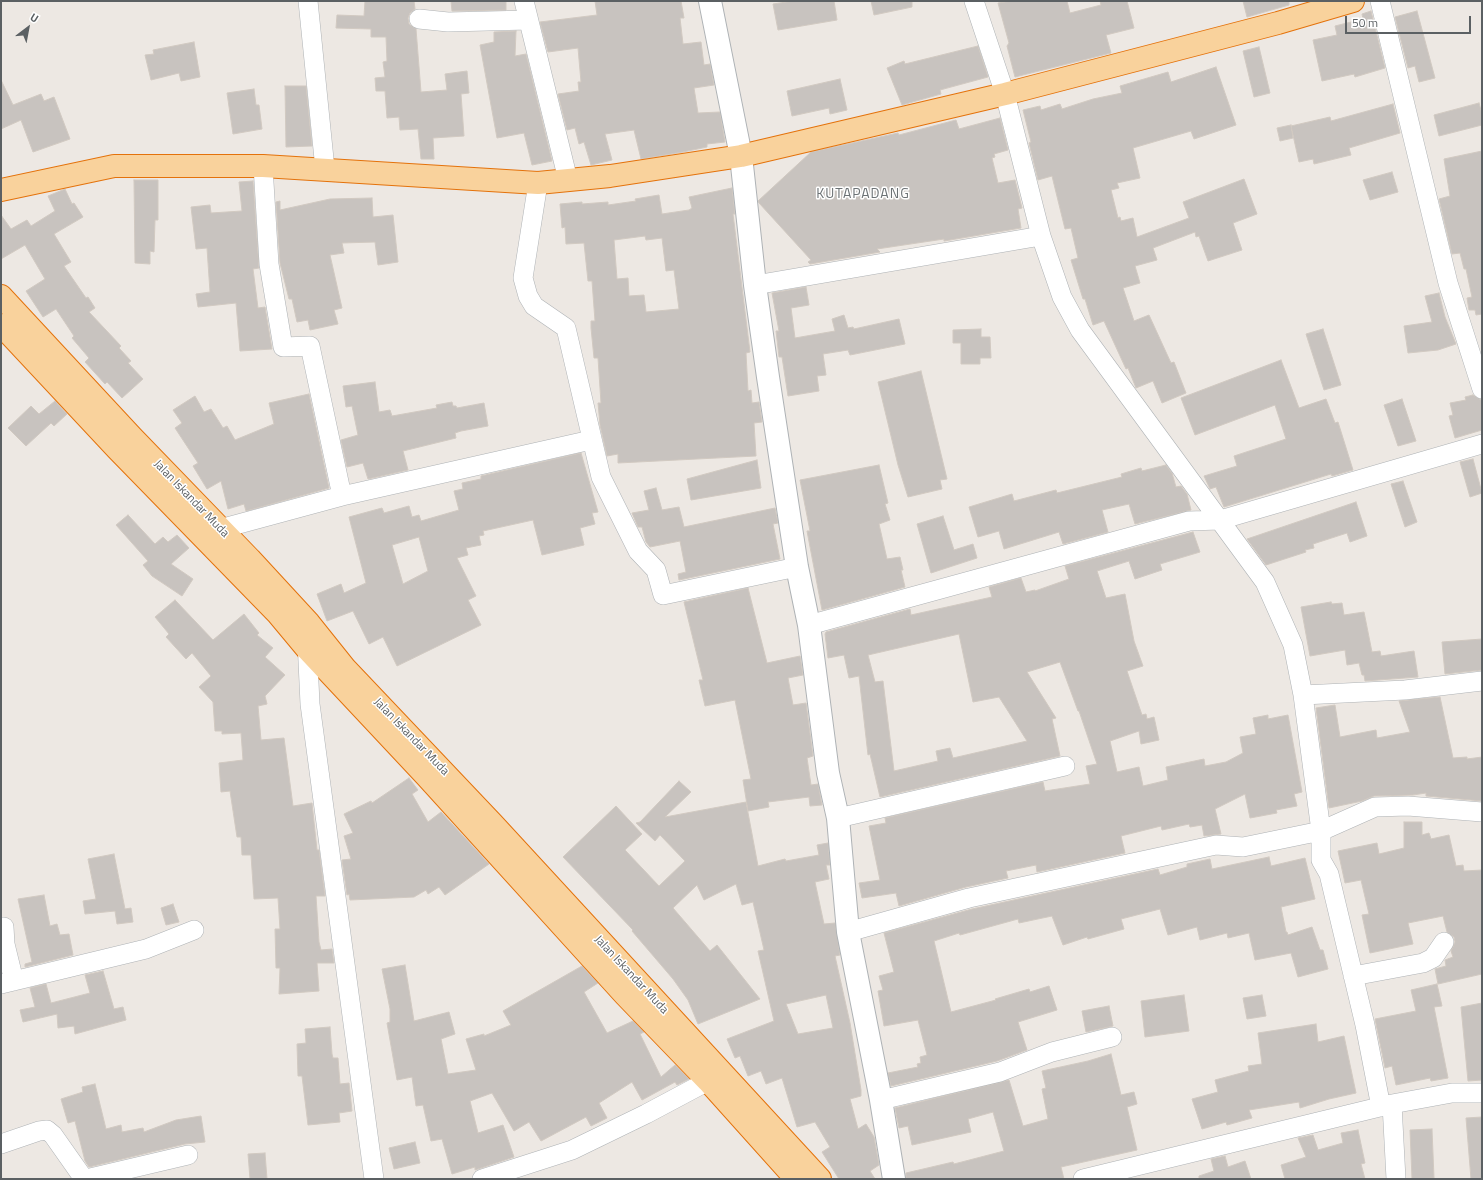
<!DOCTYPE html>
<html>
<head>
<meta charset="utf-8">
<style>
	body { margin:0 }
	#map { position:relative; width:1483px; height:1180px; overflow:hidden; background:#ede8e3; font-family:"Titillium Web",sans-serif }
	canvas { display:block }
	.frame { position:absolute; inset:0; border:2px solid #5b6063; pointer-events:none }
	.north { position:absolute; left:8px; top:8px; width:40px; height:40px; -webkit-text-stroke:3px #fff; paint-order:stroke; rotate:32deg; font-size:11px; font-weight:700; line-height:16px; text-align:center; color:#5b6063 }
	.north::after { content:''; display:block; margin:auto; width:14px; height:18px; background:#5b6063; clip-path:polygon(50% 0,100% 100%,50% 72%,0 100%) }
	.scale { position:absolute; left:1345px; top:16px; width:126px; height:18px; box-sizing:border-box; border:2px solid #5b6063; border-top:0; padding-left:5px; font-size:12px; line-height:14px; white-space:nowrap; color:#5b6063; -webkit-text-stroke:3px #fff; paint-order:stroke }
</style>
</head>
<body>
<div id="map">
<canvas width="1483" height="1180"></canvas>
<div class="frame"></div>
<div class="north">U</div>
<div class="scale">50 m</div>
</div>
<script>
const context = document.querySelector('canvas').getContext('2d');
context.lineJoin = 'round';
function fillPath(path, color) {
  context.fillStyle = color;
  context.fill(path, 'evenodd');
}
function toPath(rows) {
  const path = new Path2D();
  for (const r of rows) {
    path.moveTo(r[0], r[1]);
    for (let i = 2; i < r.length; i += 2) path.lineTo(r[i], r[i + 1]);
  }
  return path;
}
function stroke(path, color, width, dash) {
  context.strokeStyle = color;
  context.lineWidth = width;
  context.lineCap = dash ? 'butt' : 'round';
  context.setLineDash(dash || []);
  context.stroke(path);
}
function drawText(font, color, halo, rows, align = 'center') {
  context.font = font + ' "Titillium Web",sans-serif';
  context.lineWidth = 3;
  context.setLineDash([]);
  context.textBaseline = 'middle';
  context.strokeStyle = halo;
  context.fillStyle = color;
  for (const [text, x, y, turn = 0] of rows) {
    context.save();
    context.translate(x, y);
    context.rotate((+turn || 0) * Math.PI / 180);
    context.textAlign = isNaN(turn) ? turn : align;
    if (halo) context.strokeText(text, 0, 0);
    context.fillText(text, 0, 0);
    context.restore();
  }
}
const building = toPath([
	[365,1,414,1,415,9,410,13,408,18,409,24,416,29,421,92,447,90,445,74,467,71,469,93,461,94,464,136,433,138,434,159,421,159,418,129,400,130,399,117,387,118,385,91,376,91,375,78,385,77,383,62,387,61,386,37,371,37,371,29,336,28,337,15,364,16,365,1],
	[451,1,506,1,506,10,452,11,451,1],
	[595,1,681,1,684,18,680,18,683,44,701,42,704,65,710,64,714,85,694,88,698,113,720,112,725,142,707,144,707,147,683,152,641,159,634,130,605,134,612,160,591,165,584,142,579,144,575,128,567,130,558,94,579,91,578,82,581,82,578,48,548,52,540,22,597,15,595,1],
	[793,1,834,1,837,20,778,30,773,4,793,1],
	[871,1,912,1,912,7,874,15,871,1],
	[1012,1,1067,1,1070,13,1101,5,1100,1,1127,1,1134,28,1106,35,1111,53,1015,77,1007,46,1009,43,998,3,1012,1],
	[1243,1,1289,1,1289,5,1247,17,1243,1],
	[1371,11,1385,68,1355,77,1354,74,1322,81,1313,40,1337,35,1335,26,1363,19,1362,14,1371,11],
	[1417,11,1435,78,1419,82,1415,66,1408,68,1395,17,1417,11],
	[516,31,515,56,526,54,552,161,532,165,524,133,497,138,480,45,494,42,494,32,516,31],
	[194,42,200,77,181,81,179,73,151,80,145,55,154,54,153,50,194,42],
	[978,46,988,77,940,90,941,94,902,105,887,68,904,61,905,64,978,46],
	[1259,47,1270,93,1254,97,1243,51,1259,47],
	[1216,67,1236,125,1194,139,1191,131,1133,148,1140,178,1117,183,1119,188,1111,190,1118,218,1120,217,1121,221,1133,218,1137,237,1189,218,1183,202,1244,179,1257,214,1233,223,1242,250,1208,261,1199,236,1196,237,1195,232,1153,248,1157,260,1135,266,1140,283,1123,288,1134,321,1149,315,1171,363,1174,362,1186,393,1162,403,1153,381,1136,388,1128,368,1126,369,1104,321,1093,325,1085,299,1083,299,1071,260,1078,258,1071,228,1065,229,1052,176,1038,180,1029,143,1031,142,1023,110,1040,106,1041,110,1060,104,1062,109,1093,99,1122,93,1120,86,1168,72,1171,82,1216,67],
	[840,79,847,110,830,114,829,108,792,116,787,91,840,79],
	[1,80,13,105,41,94,44,101,54,97,70,139,33,152,21,120,1,129,1,80],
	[285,86,306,86,312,146,286,147,285,86],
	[254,89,256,105,259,105,262,129,233,134,227,93,254,89],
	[1479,103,1482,114,1482,125,1439,136,1434,115,1479,103],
	[1393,104,1400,133,1349,148,1351,155,1314,164,1313,159,1299,162,1291,126,1330,117,1331,121,1393,104],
	[1000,118,1008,150,994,154,995,157,992,158,998,183,1015,180,1022,208,1018,209,1021,228,944,241,944,239,877,249,880,252,810,264,808,262,811,260,759,203,758,201,811,152,898,133,899,135,956,120,959,129,1000,118],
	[1291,125,1293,138,1280,141,1277,128,1291,125],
	[1482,151,1482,314,1476,315,1475,310,1469,310,1467,298,1472,297,1466,269,1464,269,1460,253,1452,254,1439,199,1450,196,1444,159,1482,151],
	[1392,172,1398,192,1370,200,1363,180,1392,172],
	[134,180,158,180,158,220,155,220,154,252,150,251,150,264,135,263,134,180],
	[253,181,259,268,253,269,258,308,265,307,272,349,240,351,236,303,198,307,196,294,210,292,207,248,196,249,191,207,210,205,211,213,242,211,239,182,253,181],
	[732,188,735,214,733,214,750,352,746,353,748,391,751,390,752,403,759,402,762,422,754,423,756,456,618,463,618,454,607,456,600,425,598,403,601,403,598,358,594,358,591,328,591,321,595,321,592,281,588,281,584,243,566,244,565,227,562,228,560,204,582,202,582,204,608,202,608,205,636,201,635,199,659,195,662,214,689,210,692,208,689,197,732,188],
	[645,236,646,240,662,238,666,271,674,270,679,309,646,312,644,295,629,296,628,278,617,279,614,240,645,236],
	[65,189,72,204,74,203,83,217,54,234,71,262,64,266,86,298,88,297,95,308,89,312,121,346,119,348,131,361,128,363,143,379,122,398,107,382,105,384,85,362,89,358,72,338,74,336,56,309,43,317,26,291,45,279,25,245,1,259,1,215,11,229,27,220,31,226,55,211,48,196,65,189],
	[372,198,373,217,393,215,398,262,378,265,375,242,342,243,344,253,330,255,342,308,334,310,338,324,310,330,308,320,297,322,292,299,289,299,280,263,276,202,280,201,280,210,330,199,372,198],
	[806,287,809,305,791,308,795,338,835,331,832,319,844,315,848,328,853,327,854,329,899,319,905,344,850,355,848,350,823,354,826,375,817,376,819,391,788,396,782,357,779,357,776,331,779,331,772,293,806,287],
	[1439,293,1445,317,1456,344,1438,350,1408,353,1404,326,1432,322,1425,296,1439,293],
	[981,329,981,337,990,337,991,358,980,358,980,364,961,364,961,343,953,343,953,330,981,329],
	[1323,329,1341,385,1324,390,1306,334,1323,329],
	[1281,360,1299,408,1326,399,1335,423,1338,422,1353,470,1332,476,1331,474,1224,507,1216,487,1210,489,1204,476,1237,466,1234,456,1286,439,1275,405,1195,435,1181,398,1281,360],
	[921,371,947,479,940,480,942,489,908,497,898,465,878,382,921,371],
	[375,382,379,412,390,410,392,416,437,408,436,405,452,402,453,406,456,406,457,408,484,403,488,426,461,431,455,433,456,438,403,451,408,470,368,479,363,463,347,467,341,440,358,435,352,406,346,407,343,386,375,382],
	[309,394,329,488,246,511,244,504,228,509,221,481,207,489,193,466,198,463,175,428,182,423,173,410,195,396,204,412,211,409,223,428,227,426,235,440,274,424,269,403,309,394],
	[1473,395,1481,400,1482,403,1482,430,1455,438,1449,416,1453,415,1450,403,1466,400,1465,397,1473,395],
	[1402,399,1416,441,1398,446,1384,405,1402,399],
	[55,401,67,414,54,426,51,423,26,446,8,428,31,406,39,414,55,401],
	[581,453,598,512,592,513,595,524,580,528,584,545,542,555,533,520,483,531,484,535,479,536,481,545,466,548,468,555,457,558,476,596,468,600,481,625,397,666,383,637,369,644,353,611,327,621,317,594,341,584,344,593,366,583,349,517,382,508,384,513,409,506,412,517,419,515,421,521,459,510,454,491,463,489,462,483,481,479,481,476,581,453],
	[419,537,428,571,403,584,392,545,419,537],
	[1473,459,1482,493,1470,497,1460,462,1473,459],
	[757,460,761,488,691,500,687,479,757,460],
	[879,465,888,503,885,504,890,520,879,524,887,559,900,557,903,570,901,570,905,587,822,610,807,531,810,531,800,480,879,465],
	[1166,465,1172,473,1176,487,1181,486,1187,494,1191,510,1135,524,1129,504,1102,510,1108,532,1063,544,1059,532,1004,549,999,531,978,537,969,507,1012,494,1014,501,1056,490,1057,493,1122,477,1121,474,1141,468,1142,471,1166,465],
	[1403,481,1417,522,1405,527,1391,484,1403,481],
	[656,488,662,510,679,507,684,527,775,508,778,523,773,524,780,559,679,580,678,574,686,572,680,541,650,547,646,542,642,527,638,527,632,513,649,510,644,491,656,488],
	[1356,502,1367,536,1350,542,1347,533,1313,544,1314,548,1305,550,1306,552,1266,565,1247,539,1356,502],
	[128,515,155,544,163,537,168,542,177,535,189,548,171,564,193,579,182,596,152,576,143,565,148,561,116,525,128,515],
	[943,516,954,550,973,544,977,558,931,573,917,524,943,516],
	[1193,532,1200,552,1160,564,1162,570,1135,579,1129,561,1097,571,1106,598,1125,594,1134,641,1143,666,1127,671,1142,715,1146,714,1147,719,1154,717,1159,740,1141,744,1139,731,1110,741,1117,772,1139,767,1143,786,1168,780,1166,767,1204,759,1205,766,1226,762,1243,753,1240,737,1256,734,1253,718,1268,715,1268,719,1288,715,1302,792,1294,794,1297,806,1276,810,1277,813,1250,818,1245,794,1215,809,1221,834,1204,836,1202,825,1190,827,1189,824,1162,830,1161,826,1121,836,1125,853,1037,872,1036,865,1006,871,1008,878,966,887,899,906,896,893,862,898,859,883,880,880,869,826,886,823,885,818,1043,782,1045,791,1090,784,1086,766,1097,764,1079,711,1078,711,1060,662,1027,672,1056,718,1052,719,1060,756,880,797,870,754,868,755,859,676,849,678,844,655,828,658,825,634,826,632,910,609,911,615,992,597,989,587,1021,578,1026,592,1035,590,1035,591,1069,579,1065,566,1193,532],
	[959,634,973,702,999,697,1027,741,953,758,950,748,936,751,938,761,894,771,883,681,875,682,868,655,959,634],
	[748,588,767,663,800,656,803,675,788,678,793,705,806,703,813,756,807,758,811,785,818,784,822,805,810,806,809,797,768,802,769,807,748,811,743,780,751,779,735,700,705,706,699,680,703,680,684,602,748,588],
	[175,600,213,640,244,614,259,633,257,635,273,648,265,657,285,675,265,696,267,704,258,706,261,740,284,738,293,806,312,803,317,850,319,850,325,896,316,896,319,942,321,950,332,949,334,963,317,963,319,991,279,994,280,968,276,968,275,929,280,929,278,898,254,899,251,855,242,855,241,837,237,837,230,791,221,792,219,763,243,760,241,733,222,734,222,731,215,731,213,702,199,687,211,676,192,653,186,659,166,637,169,634,155,617,175,600],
	[1331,602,1332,604,1342,603,1344,615,1364,612,1372,652,1380,651,1381,656,1414,651,1418,677,1365,681,1364,675,1362,675,1359,663,1347,665,1345,650,1310,656,1301,607,1331,602],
	[1482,639,1482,670,1445,674,1442,642,1482,639],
	[1440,697,1453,758,1467,757,1467,759,1482,757,1482,801,1426,796,1426,793,1413,795,1374,796,1362,801,1329,808,1316,708,1335,705,1340,737,1376,730,1377,738,1410,732,1399,701,1440,697],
	[409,778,418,790,412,794,428,822,441,812,489,864,445,895,439,887,428,894,426,890,414,897,350,900,349,894,347,895,342,860,351,859,344,836,353,833,344,814,371,801,372,803,409,778],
	[679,781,691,792,665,817,746,802,758,866,785,859,786,861,819,855,817,845,828,843,830,865,826,865,829,879,815,882,824,924,835,923,840,955,835,956,850,1023,861,1090,861,1096,850,1099,858,1129,866,1124,874,1137,879,1165,870,1171,875,1179,839,1179,822,1152,830,1147,815,1122,797,1127,782,1078,766,1084,761,1071,748,1076,740,1056,735,1058,727,1039,774,1021,758,951,764,950,753,902,742,905,736,884,704,900,697,885,673,908,710,951,717,945,760,999,698,1024,688,1000,673,979,632,931,633,930,563,857,616,806,642,834,625,850,659,886,685,861,660,835,655,841,636,823,640,822,679,781],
	[826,995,833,1028,798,1034,786,1004,826,995],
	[1404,822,1422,822,1422,835,1429,833,1431,839,1449,835,1456,866,1463,865,1464,871,1482,870,1482,974,1438,984,1435,969,1446,966,1445,960,1453,957,1451,951,1455,942,1454,937,1447,932,1443,916,1408,923,1413,944,1370,953,1362,915,1369,914,1361,880,1345,883,1338,851,1377,843,1379,854,1404,848,1404,822],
	[114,854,125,909,131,908,133,922,117,924,115,911,85,914,83,901,96,899,88,859,114,854],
	[1269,857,1271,866,1305,858,1315,899,1281,907,1286,932,1287,932,1288,935,1312,927,1320,950,1323,950,1328,969,1298,977,1291,953,1255,960,1249,933,1228,938,1227,933,1200,940,1197,927,1168,935,1160,909,1121,919,1124,929,1088,939,1087,937,1063,945,1052,916,1019,923,1018,919,960,935,959,933,934,941,951,1012,996,1000,995,999,1029,989,1030,992,1049,986,1057,1010,1018,1022,1027,1050,997,1061,891,1086,888,1073,918,1067,917,1064,921,1063,920,1057,927,1055,918,1020,884,1026,878,991,883,990,879,976,894,972,884,933,972,909,1158,869,1160,875,1187,867,1187,864,1210,859,1212,869,1269,857],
	[44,895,50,926,57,924,60,935,69,934,73,955,25,967,25,964,32,962,18,899,44,895],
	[173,904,179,922,166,925,161,908,173,904],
	[405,965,414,1021,449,1012,455,1034,441,1039,448,1074,476,1070,466,1039,484,1034,484,1036,511,1025,503,1011,582,966,598,983,584,992,607,1033,633,1021,644,1032,640,1034,661,1077,675,1065,689,1079,677,1085,675,1082,642,1100,632,1082,599,1103,607,1118,591,1126,586,1117,541,1141,529,1122,514,1131,492,1093,470,1101,478,1133,503,1125,514,1157,475,1170,475,1167,452,1174,442,1139,431,1141,423,1105,416,1106,412,1077,397,1080,387,1023,390,1022,390,1009,382,969,405,965],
	[103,971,114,1009,123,1007,126,1020,75,1034,74,1026,58,1028,57,1014,23,1022,20,1010,35,1007,30,988,46,984,51,1003,90,993,85,975,103,971],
	[1437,984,1442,1006,1434,1007,1448,1078,1431,1081,1430,1078,1396,1085,1392,1066,1385,1068,1375,1019,1416,1011,1411,990,1437,984],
	[1184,995,1189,1031,1145,1037,1141,1001,1184,995],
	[1262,995,1266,1016,1247,1019,1243,998,1262,995],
	[1482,1003,1482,1080,1468,1081,1461,1007,1482,1003],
	[1109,1006,1113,1026,1086,1032,1082,1011,1109,1006],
	[1316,1024,1318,1042,1344,1036,1356,1093,1329,1099,1300,1108,1299,1102,1249,1110,1252,1118,1227,1125,1226,1122,1202,1129,1192,1099,1218,1092,1215,1080,1249,1071,1248,1066,1262,1064,1258,1033,1316,1024],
	[330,1027,332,1054,333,1058,338,1058,340,1084,349,1083,352,1111,339,1113,340,1122,308,1125,302,1076,298,1076,297,1044,306,1043,305,1029,330,1027],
	[1111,1054,1121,1095,1134,1092,1137,1104,1127,1107,1137,1150,1061,1167,1064,1179,906,1179,906,1173,953,1162,954,1164,1004,1151,993,1112,968,1119,971,1132,912,1145,908,1126,899,1128,895,1108,1009,1080,1023,1126,1048,1119,1042,1089,1046,1088,1042,1071,1088,1061,1111,1054],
	[95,1084,106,1129,121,1125,122,1132,143,1128,144,1132,176,1120,201,1116,205,1142,185,1144,89,1167,85,1161,75,1121,68,1123,61,1099,83,1092,82,1087,95,1084],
	[1482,1117,1482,1179,1471,1179,1466,1118,1482,1117],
	[1432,1129,1434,1178,1412,1179,1410,1130,1432,1129],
	[1358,1130,1365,1163,1361,1164,1365,1179,1285,1179,1281,1165,1306,1157,1298,1138,1313,1135,1318,1150,1343,1143,1341,1133,1358,1130],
	[415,1142,420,1163,394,1169,389,1148,415,1142],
	[265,1153,267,1179,250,1179,248,1154,265,1153],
	[1225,1156,1228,1167,1245,1161,1251,1179,1199,1179,1199,1176,1214,1171,1211,1159,1225,1156]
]);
const minor = toPath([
	[308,1,325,169],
	[524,1,568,180],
	[974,1,1005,94,1041,236,1062,297,1080,330,1265,582,1293,645,1303,695,1321,831,1321,860,1329,874,1365,1025,1381,1107],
	[1380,1,1448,283,1482,389],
	[419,19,448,22,528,20],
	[263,166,269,264,283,347,310,346,342,496],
	[538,183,523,278,528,296,534,306,566,328,601,477,638,551,656,570,663,595,797,567],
	[755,285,1041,236],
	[220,529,342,496,591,440],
	[809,625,1189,521,1220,520,1482,444],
	[307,640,310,704,374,1179],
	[1303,695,1405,690,1482,681],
	[838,818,1065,766],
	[1,927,4,927,5,944,14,981],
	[848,932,969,898,1216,845,1243,847,1321,831,1375,807,1408,806,1482,812],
	[1353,976,1423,963,1433,958,1444,942],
	[1,984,146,949,194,930],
	[881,1100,1000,1072,1052,1052,1112,1037],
	[1392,1104,1396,1179],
	[1,1144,39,1131,47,1130,53,1135,84,1179],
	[86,1179,188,1155],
	[482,1179,572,1150,646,1114,708,1081],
	[1083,1179,1392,1104,1452,1093,1482,1093]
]);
const tertiary = toPath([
	[710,1,741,156,755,285,768,377,797,567,809,625,828,773,838,818,848,932,881,1100,894,1179]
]);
const trunk = toPath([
	[1,190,114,166,263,166,538,183,610,176,741,156,1005,94,1278,23,1353,1],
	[1,296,132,437,250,559,309,623,345,668,493,824,820,1179],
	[1,325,117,449,277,613,307,649,427,777,625,995,708,1081,796,1179]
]);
const streetNames = [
	["Jalan Iskandar Muda",191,499,46],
	["Jalan Iskandar Muda",411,737,46],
	["Jalan Iskandar Muda",631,975,47]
];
const quarterNames = [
	["KUTAPADANG",863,195]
];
fillPath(building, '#c8c3bf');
stroke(building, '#d1c9c1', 1);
stroke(minor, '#aeb2b5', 20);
stroke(tertiary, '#aeb2b5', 24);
stroke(trunk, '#e4720b', 24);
stroke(minor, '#fff', 19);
stroke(tertiary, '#fff', 22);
stroke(trunk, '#f9d29c', 22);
drawText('12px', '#5b6063', '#fff', streetNames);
context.letterSpacing = '1px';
drawText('14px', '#6c7275', '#fff', quarterNames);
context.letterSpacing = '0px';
</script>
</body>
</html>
